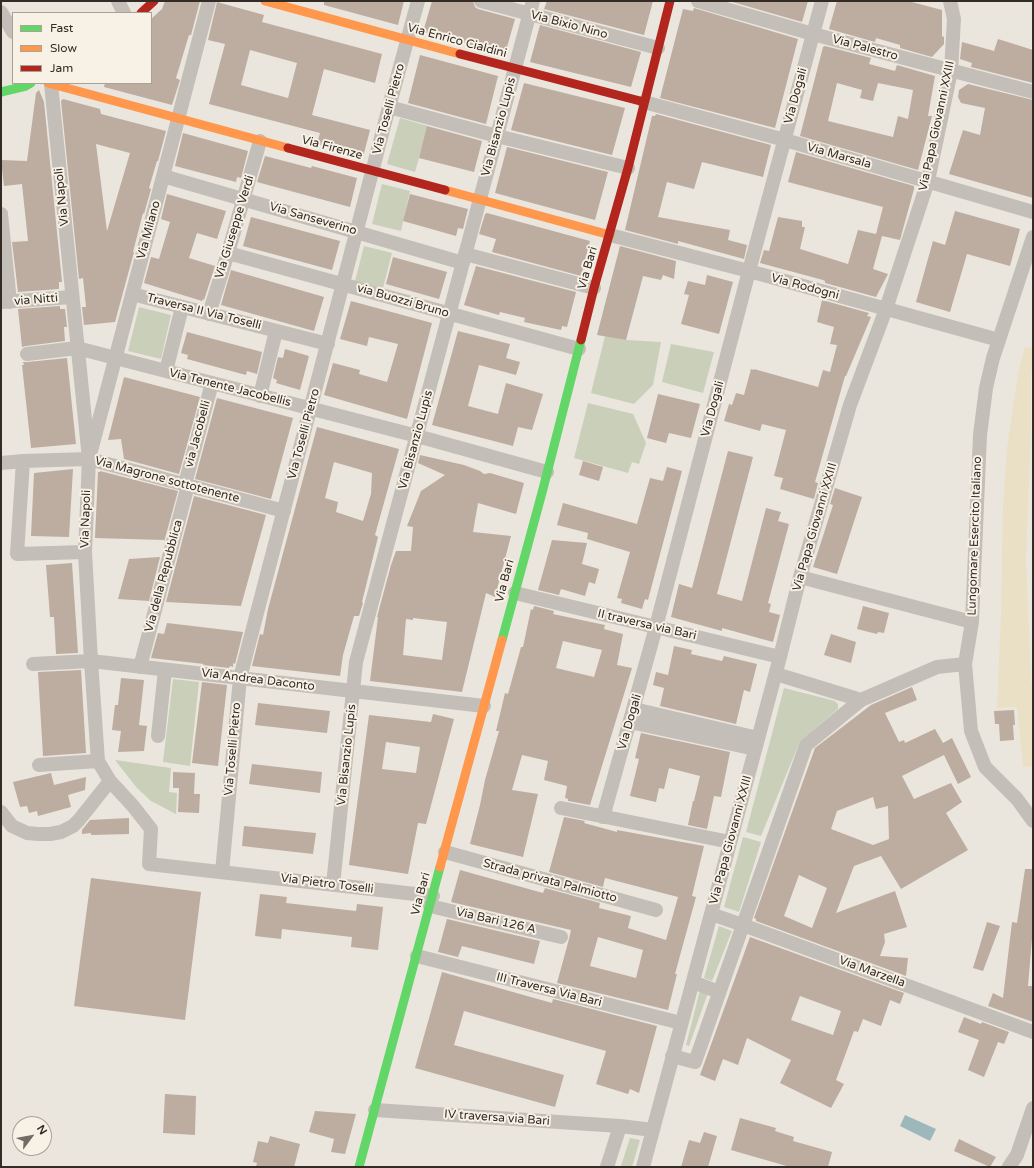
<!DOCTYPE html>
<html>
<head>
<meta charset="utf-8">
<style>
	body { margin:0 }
	#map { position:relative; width:1034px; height:1168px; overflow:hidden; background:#eae6de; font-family:"Varela Round",sans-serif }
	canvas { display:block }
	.frame { position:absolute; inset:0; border:2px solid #332b26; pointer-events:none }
	.legend { position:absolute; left:12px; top:12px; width:140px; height:72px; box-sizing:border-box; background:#f8f1e5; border:1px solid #a9a299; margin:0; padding:5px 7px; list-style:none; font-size:12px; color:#332b26 }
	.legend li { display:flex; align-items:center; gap:8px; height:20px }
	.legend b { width:20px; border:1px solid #a9a299 }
	.north { position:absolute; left:12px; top:1116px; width:40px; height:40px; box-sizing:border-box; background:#f8f1e5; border:1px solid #a9a299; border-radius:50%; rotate:58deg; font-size:11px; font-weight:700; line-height:16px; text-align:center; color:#332b26 }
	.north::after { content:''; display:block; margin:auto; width:14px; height:18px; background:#736c66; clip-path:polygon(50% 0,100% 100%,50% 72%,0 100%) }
</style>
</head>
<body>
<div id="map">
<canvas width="1034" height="1168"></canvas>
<div class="frame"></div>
<ul class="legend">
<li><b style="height:5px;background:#63d668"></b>Fast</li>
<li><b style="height:5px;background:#ff974d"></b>Slow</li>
<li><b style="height:5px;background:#b3261e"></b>Jam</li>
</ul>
<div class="north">N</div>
</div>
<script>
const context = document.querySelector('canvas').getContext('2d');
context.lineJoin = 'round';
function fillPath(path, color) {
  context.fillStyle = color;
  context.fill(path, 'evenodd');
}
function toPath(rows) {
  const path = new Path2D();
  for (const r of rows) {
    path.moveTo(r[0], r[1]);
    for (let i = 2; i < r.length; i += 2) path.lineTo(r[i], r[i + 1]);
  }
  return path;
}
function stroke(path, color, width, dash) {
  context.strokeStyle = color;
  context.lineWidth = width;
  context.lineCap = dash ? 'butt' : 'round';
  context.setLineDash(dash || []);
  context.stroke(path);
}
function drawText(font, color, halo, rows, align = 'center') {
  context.font = font + ' "Varela Round",sans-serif';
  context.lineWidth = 4;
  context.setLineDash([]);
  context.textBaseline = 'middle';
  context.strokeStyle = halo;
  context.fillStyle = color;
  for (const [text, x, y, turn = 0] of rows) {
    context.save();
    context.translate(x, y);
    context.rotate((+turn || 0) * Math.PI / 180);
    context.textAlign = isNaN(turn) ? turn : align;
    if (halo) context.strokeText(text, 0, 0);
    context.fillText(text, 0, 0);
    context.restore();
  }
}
const green = toPath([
	[400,118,428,126,415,172,387,164],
	[382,184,410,191,401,231,372,224],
	[364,246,392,253,383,288,355,281],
	[139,307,171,315,161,359,128,351],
	[605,336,626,340,661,342,653,385,634,404,591,393],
	[671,344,714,352,703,393,662,382],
	[588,403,633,414,646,443,639,464,632,462,628,473,574,458],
	[173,679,199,682,190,766,163,762],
	[784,688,835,701,838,704,838,709,800,741,761,836,746,832],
	[115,760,171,768,169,792,177,793,176,814,151,801,137,788],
	[743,837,761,842,739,912,724,907],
	[719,926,732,931,712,981,704,978],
	[700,990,708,993,689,1046,686,1045],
	[630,1138,640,1140,632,1167,621,1166]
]);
const sand = toPath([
	[1025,347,1033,348,1033,364,1031,373,1031,432,1026,559,1031,679,1033,693,1033,766,1023,767,1017,707,997,708,1001,614,1003,503,1007,449,1018,373]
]);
const water = toPath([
	[905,1115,936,1129,930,1141,900,1126]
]);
const building = toPath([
	[165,1,200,1,191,35,189,35,176,78,180,80,172,105,104,87,105,83,151,83,151,19,162,9],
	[324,1,404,1,398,25,324,5],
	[432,1,473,1,475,7,478,9,515,19,505,54,423,32],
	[547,1,653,1,644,35,544,9],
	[729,1,808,1,802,22],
	[837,1,908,1,942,10,942,36,944,37,944,44,932,57,900,48,900,45,876,38,875,42,829,29],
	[217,2,264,15,262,22,382,54,375,83,324,69,312,115,370,130,363,157,317,144,320,133,209,104,225,44,208,40],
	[250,50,297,63,288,98,241,85],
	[694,8,798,39,775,128,660,98,683,9,693,11],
	[540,25,641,52,631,87,530,62],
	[998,39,1033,50,1033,83,971,67,972,63,960,59,962,42,994,51],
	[825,46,871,58,869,64,895,71,897,65,935,76,928,116,932,116,918,170,800,136,823,47],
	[837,83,862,90,860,98,873,101,878,83,913,90,908,119,898,116,893,137,828,121],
	[420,55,498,76,486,124,408,103],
	[524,83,625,108,612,155,511,130],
	[968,84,1033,100,1033,198,949,174,963,130,980,135,985,108,961,103,958,97,959,90],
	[39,90,44,102,62,282,59,282,59,289,18,292,12,242,28,241,22,184,4,186,1,160,27,161,36,93],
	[63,99,100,109,101,114,166,131,158,161,157,161,149,188,151,189,144,214,143,213,133,252,134,252,115,322,84,325,82,307,86,307,83,278,79,279,61,101],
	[96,144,130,153,107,231],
	[656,114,771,145,763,177,702,162,694,189,667,182,658,217,730,230,728,240,747,245,744,259,678,241,678,244,625,230,652,116,655,116],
	[427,126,482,141,474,172,419,158],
	[183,133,248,151,241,178,237,177,236,182,175,166],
	[507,147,608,172,595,220,495,193],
	[796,152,914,186,914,189,900,240,882,236,873,269,888,274,876,297,825,283,825,281,823,280,760,263,764,250,769,251,778,217,802,221,802,227,805,227,800,249,848,264,858,230,876,234,883,207,788,182],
	[265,156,311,168,312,166,357,178,350,207,257,182],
	[167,194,226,211,217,239,197,233,189,258,215,266,204,300,203,299,202,301,144,283,151,257,159,259,170,222,161,219],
	[410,194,468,209,463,229,458,228,456,236,403,221],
	[955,211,1020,229,1010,266,967,254,950,312,916,302,933,241,945,245],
	[487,213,590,241,581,276,492,252,496,239,479,234,485,214],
	[251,217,340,241,332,270,243,246],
	[620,246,676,261,674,279,663,275,661,280,643,276,626,340,597,335],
	[393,257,447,272,439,299,386,284],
	[476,266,576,292,567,327,562,326,561,330,524,322,525,318,500,312,499,315,464,305],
	[231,270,324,297,314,331,221,305],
	[707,275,733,282,719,334,681,324,689,295,684,294,688,281,705,285],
	[822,300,869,313,867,316,871,317,846,376,845,376,815,482,818,483,814,499,780,489,783,478,774,476,786,430,762,424,760,431,724,421,729,404,732,405,736,393,744,395,751,369,754,370,754,369,818,387,823,370,830,372,837,345,830,344,834,327,817,322],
	[351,301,432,323,407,419,324,395,333,363,360,370,359,374,387,382,398,344,369,337,367,346,340,339],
	[60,306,60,309,65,309,67,327,64,327,65,341,26,346,22,347,18,309],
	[458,331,510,344,506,358,520,362,516,375,479,365,468,406,498,414,506,383,543,394,532,430,518,427,513,446,432,425],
	[187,332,262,352,257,374,247,371,246,375,187,359,188,355,181,353],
	[285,349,309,356,300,390,276,383,277,380,273,378,278,357,283,358],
	[67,358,76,444,31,448,22,365,24,365,23,362,28,362],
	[124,377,200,397,179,474,124,459,121,439,108,440],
	[658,394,700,404,691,438,669,433,666,443,647,438],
	[217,398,293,418,271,499,195,479],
	[317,427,399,449,375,535,378,537,362,602,363,603,359,616,354,616,343,655,340,676,252,666,260,634,263,635,268,609],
	[334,462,372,473,371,494,363,521,336,512,338,502,325,498],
	[728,451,753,457,717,594,742,601,766,508,781,512,778,521,789,524,768,603,771,604,769,612,780,615,773,642,722,628,722,631,671,617,679,584,692,588],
	[420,455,464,465,480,471,484,474,490,473,524,483,516,514,478,503,473,532,511,536,495,597,486,593,462,692,370,681,378,617,377,617,391,565,396,551,411,551,413,527,407,526,421,491,445,475,418,463],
	[413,618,447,622,442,660,403,655,406,619,413,620],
	[583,461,603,467,599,481,579,475],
	[667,467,682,471,648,600,645,599,642,609,621,603,622,599,617,598,630,552,587,539,588,533,557,525,563,503,637,524,650,478,663,481],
	[73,469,69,537,31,536,34,473],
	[100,471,178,491,164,542,164,540,95,538,98,472,100,472],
	[835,488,862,497,837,574,813,567,833,505,830,504],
	[194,496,266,515,241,606,166,602],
	[552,540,587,543,582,564,599,569,595,584,589,582,585,596,561,589,559,595,538,590],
	[160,557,149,601,118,599,129,559],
	[72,563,78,653,56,654,54,617,50,617,46,565],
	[534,606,554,611,553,614,605,625,604,629,623,634,617,665,632,668,590,805,568,801,568,799,565,798,567,786,544,780,548,761,522,755,512,790,538,794,523,857,470,844,480,805,485,780,499,731,496,731,505,693,508,694,521,647,523,647,531,609,533,610],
	[563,641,602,650,594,677,556,668],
	[863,606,889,613,884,633,878,632,877,634,857,629],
	[167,623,243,632,235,664,233,663,233,667,230,666,229,668,203,665,204,664,151,658,158,633,164,634],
	[831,634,856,642,851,663,824,655],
	[674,646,692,650,691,654,722,661,724,656,757,664,750,692,744,690,736,724,660,706,664,688,653,685,656,672,668,675],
	[81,670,86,753,43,756,38,672],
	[121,678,144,680,139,725,147,726,144,751,118,752,121,731,112,730,115,705,118,705],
	[202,682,227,685,218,766,192,763],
	[912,687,917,700,885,713,899,742,904,740,905,743,935,729,943,743,952,738,971,777,958,784,944,755,902,776,914,799,951,783,962,802,946,813,968,850,901,889,881,856,854,866,836,913,895,891,907,927,884,934,885,942,880,956,908,958,906,976,756,921,756,919,754,918,815,748,871,705],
	[873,797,876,809,888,806,889,839,873,845,831,829,837,811],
	[799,875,827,888,812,928,784,916],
	[258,703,330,711,327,733,255,725],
	[1014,710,1015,725,1013,725,1014,740,1000,741,999,724,995,724,994,711],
	[433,714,454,719,426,824,418,823,408,874,349,865,369,715,431,722],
	[386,742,420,747,416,773,382,769],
	[641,733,730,752,721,797,714,796,707,829,688,825,693,801,694,801,700,776,669,768,664,789,659,788,656,802,630,796,639,759,635,758],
	[252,764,322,772,320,793,249,784],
	[173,772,195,773,194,794,200,794,199,813,178,812,179,788,173,788],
	[51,773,54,785,86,777,85,790,68,795,71,807,38,816,37,811,29,813,27,806,20,807,13,782],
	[564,817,585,821,584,823,617,832,617,830,704,846,692,896,696,897,675,974,677,974,668,1010,557,983,569,939,571,930,451,902,460,870,543,893,545,888,600,903,599,908,631,916,628,928,666,940,678,897,605,878,603,887,549,872],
	[598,937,643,950,636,978,590,966],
	[129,818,129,834,91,835,91,833,82,834,82,830,90,820],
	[244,826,316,833,313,854,242,846],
	[1025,869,1033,869,1033,927,1028,986,1033,986,1033,1022,988,1006,993,993,1003,998,1012,922,1017,923],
	[91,878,201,892,185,1020,74,1006],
	[260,894,287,897,286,903,356,911,357,904,383,907,378,950,351,947,352,937,282,929,281,939,255,936],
	[447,919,540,941,534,964,462,946,458,957,438,952],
	[987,922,1000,926,983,971,973,968],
	[750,937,904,993,900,1004,890,1000,881,1026,863,1019,858,1032,854,1031,836,1080,844,1084,831,1108,780,1083,791,1060,747,1038,738,1065,723,1059,715,1081,700,1075],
	[800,996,841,1011,833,1035,791,1020],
	[442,972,552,1003,553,999,657,1026,639,1093,630,1089,628,1094,596,1084,606,1051,464,1011,454,1045,564,1075,555,1107,415,1068],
	[964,1017,981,1024,982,1022,1009,1032,1004,1044,998,1042,984,1077,968,1070,979,1040,958,1032],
	[165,1094,196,1096,195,1135,163,1133],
	[315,1111,356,1114,345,1154,331,1152,334,1139,309,1132],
	[740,1118,776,1128,775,1131,794,1137,793,1141,832,1152,828,1167,790,1167,731,1150],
	[704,1132,717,1136,708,1167,681,1167,689,1140,700,1143],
	[270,1136,300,1144,294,1167,256,1167,257,1163,253,1162,258,1141,268,1143],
	[959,1139,996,1157,990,1167,954,1151]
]);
const street = toPath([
	[118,1,124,13],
	[481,1,658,48],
	[698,1,813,34,1033,92],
	[1,12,13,32],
	[51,84,89,459,85,552,91,661,98,761,110,781,133,806,151,829,149,864,433,896],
	[644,102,785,140,1033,212],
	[389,107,497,136,628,168],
	[163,176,463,263],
	[1,214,10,302],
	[610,235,749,271,999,340],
	[1033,237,993,358,986,388,980,435,972,622,965,664,971,731,985,767,1017,799,1033,821],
	[228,253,579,349],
	[465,254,594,288],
	[132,294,328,344],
	[2,302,72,297],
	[209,314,228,253,260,141],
	[27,354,77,348,417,436,547,472],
	[166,371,182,307],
	[260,396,276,331],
	[91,451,209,1],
	[23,461,17,554,85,552],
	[1,463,23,461,89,459,284,511],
	[185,484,212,383],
	[800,577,972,622],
	[515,593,780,657],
	[33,664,91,661,484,706],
	[140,667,188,485],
	[776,674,861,700],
	[634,709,758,738],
	[630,722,755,749],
	[158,736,165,670],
	[39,765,98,761],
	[561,808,730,842],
	[1,812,12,826,27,833,38,834,50,834,61,832,73,826,79,820,110,781],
	[603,817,656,627,749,271,822,1],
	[445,852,656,910],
	[222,872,240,678,389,107,418,1],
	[333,885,356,662,533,1],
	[430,906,561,937],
	[711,914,743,925,1033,1032],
	[417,956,681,1023],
	[693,982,719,992],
	[672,1056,695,1062,806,745,861,700,937,667,965,664],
	[375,1110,620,1126,653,1130],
	[607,1167,620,1126],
	[643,1167,780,657,800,577,850,405,886,309,928,181,951,71,954,19,950,1],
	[1009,1167,1017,1155,1033,1108]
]);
const fast = toPath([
	[1,92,26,86,31,83],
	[502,640,543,489,581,340],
	[359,1167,440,867]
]);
const slow = toPath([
	[265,1,460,54],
	[48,83,288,148],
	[445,190,610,235],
	[440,867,502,640]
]);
const jam = toPath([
	[141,13,154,1],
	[460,54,644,102],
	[288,148,445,190],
	[581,340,594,288,628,168,670,1]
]);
const streetNames = [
	["Via Bixio Nino",569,25,15],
	["Via Enrico Cialdini",457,41,15],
	["Via Palestro",865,48,15],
	["Via Dogali",796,96,-75],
	["Via Toselli Pietro",389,109,-75],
	["Via Papa Giovanni XXIII",937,126,-78],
	["Via Bisanzio Lupis",499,127,-75],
	["Via Firenze",332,148,15],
	["Via Marsala",839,156,16],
	["Via Napoli",62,197,-96],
	["Via Sanseverino",313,219,16],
	["Via Giuseppe Verdi",235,227,-73],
	["Via Milano",149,230,-75],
	["Via Bari",588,268,-74],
	["Via Rodogni",805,287,15],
	["via Nitti",36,300,-5],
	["via Buozzi Bruno",403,301,16],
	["Traversa II Via Toselli",204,312,14],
	["Via Tenente Jacobellis",230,388,14],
	["Via Dogali",713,409,-75],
	["via Jacobelli",198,434,-75],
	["Via Toselli Pietro",304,434,-75],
	["Via Bisanzio Lupis",416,440,-75],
	["Via Magrone sottotenente",167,480,15],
	["Via Napoli",86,519,-88],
	["Via Papa Giovanni XXIII",815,527,-74],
	["Lungomare Esercito Italiano",975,536,-88],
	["Via della Repubblica",164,576,-75],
	["Via Bari",505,581,-75],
	["II traversa via Bari",647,625,13],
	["Via Andrea Daconto",258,680,7],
	["Via Dogali",630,722,-74],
	["Via Toselli Pietro",233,749,-85],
	["Via Bisanzio Lupis",347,755,-84],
	["Via Papa Giovanni XXIII",731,840,-75],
	["Strada privata Palmiotto",550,881,15],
	["Via Pietro Toselli",327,884,7],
	["Via Bari",421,894,-75],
	["Via Bari 126 A",496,921,13],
	["Via Marzella",872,972,20],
	["III Traversa Via Bari",549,990,14],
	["IV traversa via Bari",497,1118,4]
];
fillPath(green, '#c9cfb9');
fillPath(sand, '#e9e0c5');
fillPath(water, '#9cb8ba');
fillPath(building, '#bdaca0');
stroke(street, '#c3beb7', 14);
stroke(fast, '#63d668', 9);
stroke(slow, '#ff974d', 9);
stroke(jam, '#b3261e', 9);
drawText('12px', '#332b26', '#f8f1e5', streetNames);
</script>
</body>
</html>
